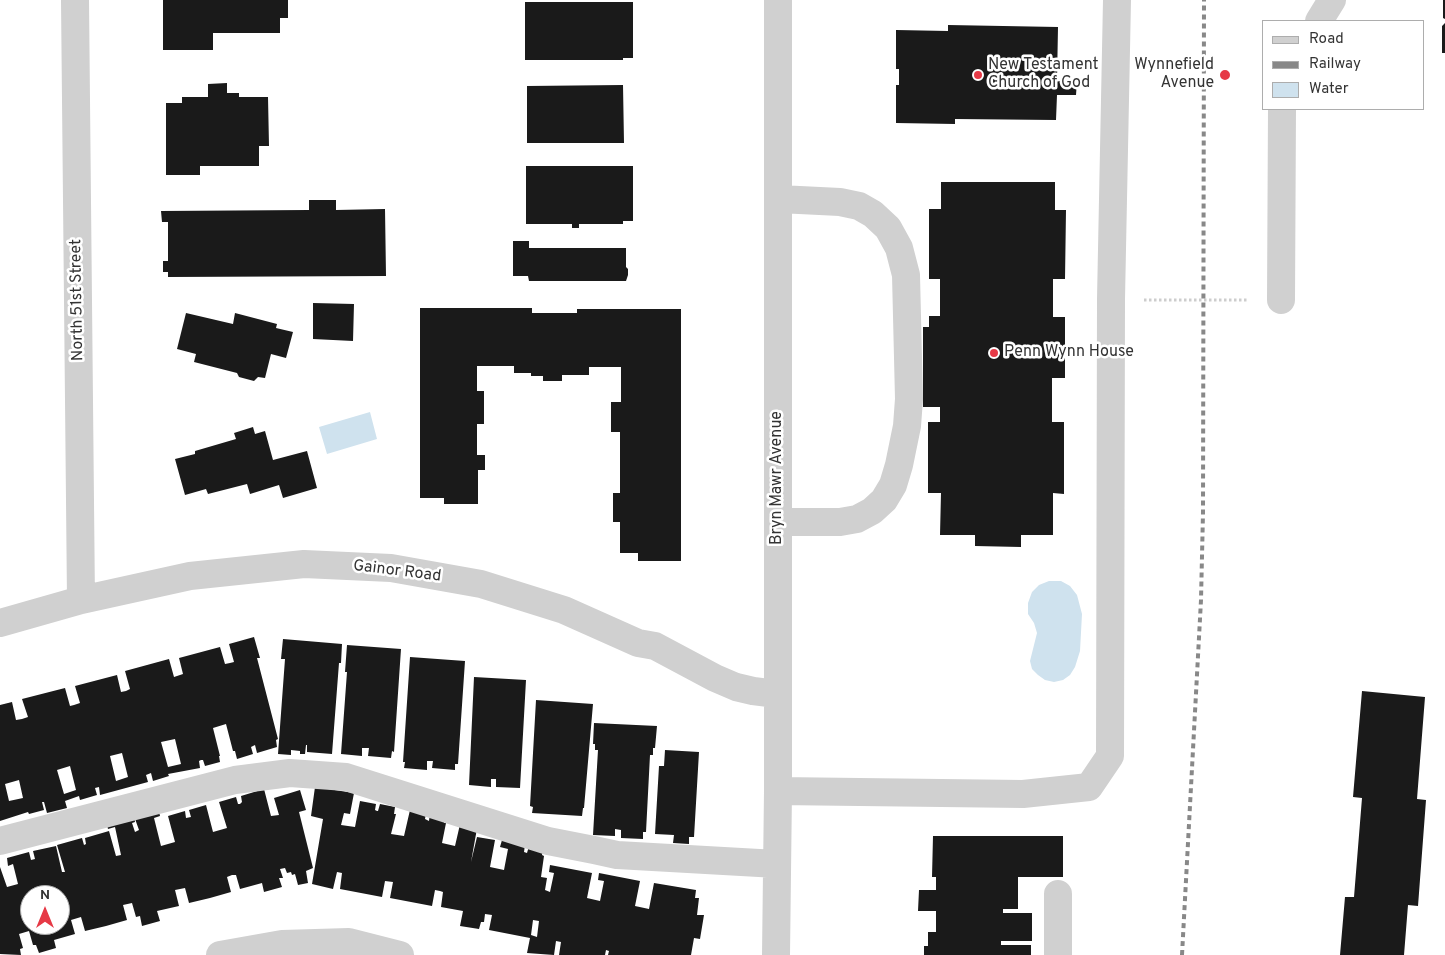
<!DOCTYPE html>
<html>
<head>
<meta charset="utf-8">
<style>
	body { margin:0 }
	#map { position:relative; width:1445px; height:955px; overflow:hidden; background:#fff; font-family:Overpass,sans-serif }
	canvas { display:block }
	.legend { position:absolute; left:1262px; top:20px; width:162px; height:90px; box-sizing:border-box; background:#fff; border:1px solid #adadad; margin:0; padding:6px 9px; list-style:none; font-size:15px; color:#333 }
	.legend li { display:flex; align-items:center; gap:10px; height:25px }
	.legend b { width:25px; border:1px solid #adadad }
	.north { position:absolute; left:20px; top:885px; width:50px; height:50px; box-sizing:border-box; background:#fff; border:1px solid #adadad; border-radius:50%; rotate:0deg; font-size:14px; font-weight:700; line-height:20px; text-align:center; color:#333 }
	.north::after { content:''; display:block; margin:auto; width:18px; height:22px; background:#e63946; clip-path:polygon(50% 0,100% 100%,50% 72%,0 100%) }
</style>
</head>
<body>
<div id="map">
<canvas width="1445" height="955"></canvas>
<ul class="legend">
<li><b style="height:6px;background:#d0d0d0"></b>Road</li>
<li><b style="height:6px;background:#888"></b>Railway</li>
<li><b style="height:14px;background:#cfe2ee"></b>Water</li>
</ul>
<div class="north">N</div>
</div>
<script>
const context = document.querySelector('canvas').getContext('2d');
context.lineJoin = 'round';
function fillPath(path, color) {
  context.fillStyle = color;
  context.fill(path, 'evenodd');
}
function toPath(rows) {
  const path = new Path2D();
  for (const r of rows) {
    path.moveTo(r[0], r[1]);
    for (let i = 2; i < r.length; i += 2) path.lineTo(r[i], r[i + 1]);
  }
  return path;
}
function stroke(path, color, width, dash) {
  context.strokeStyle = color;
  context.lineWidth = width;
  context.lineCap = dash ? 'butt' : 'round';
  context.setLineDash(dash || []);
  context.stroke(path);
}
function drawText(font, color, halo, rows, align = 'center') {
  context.font = font + ' Overpass,sans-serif';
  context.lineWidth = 5;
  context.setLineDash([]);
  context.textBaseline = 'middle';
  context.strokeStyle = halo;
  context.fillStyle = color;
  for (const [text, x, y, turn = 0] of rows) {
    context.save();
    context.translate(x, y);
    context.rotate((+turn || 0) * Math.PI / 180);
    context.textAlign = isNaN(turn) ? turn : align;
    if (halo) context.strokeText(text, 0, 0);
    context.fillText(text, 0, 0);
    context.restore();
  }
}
const water = toPath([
	[370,412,377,439,327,454,319,427],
	[1049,581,1061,581,1070,586,1077,595,1082,614,1080,651,1075,667,1070,675,1063,680,1054,682,1045,680,1038,675,1032,669,1030,661,1037,633,1034,623,1028,614,1028,603,1032,592,1039,585]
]);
const building = toPath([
	[163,0,288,0,288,18,280,18,280,33,213,33,213,50,163,50],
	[1443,0,1445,0,1445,19,1443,18],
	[525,2,633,2,633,58,623,58,623,60,525,60],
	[1445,23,1445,53,1442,53,1442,26],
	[948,25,1058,27,1057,81,1077,81,1076,95,1057,95,1056,120,955,119,955,124,896,123,896,85,899,85,899,69,896,69,896,30,948,31],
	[227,83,227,93,239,93,239,97,268,97,269,146,259,146,259,166,200,166,200,175,166,175,166,103,182,103,182,97,208,97,208,84],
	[623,85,624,143,527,143,527,86],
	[526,166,633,166,633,221,623,221,623,224,579,224,579,228,572,228,572,224,526,224],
	[941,182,1055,182,1055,210,1066,210,1065,279,1053,279,1053,317,1065,317,1065,378,1052,378,1052,422,1064,422,1064,494,1053,493,1053,535,1021,535,1021,547,975,546,975,535,940,535,941,493,928,493,928,422,940,422,940,407,923,407,923,327,929,327,929,316,940,316,940,279,929,279,929,209,941,209],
	[309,200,336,200,336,210,385,209,386,276,168,277,168,272,163,272,163,261,168,261,168,222,162,222,161,211,309,210],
	[513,241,529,241,529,248,626,248,626,267,628,269,628,275,626,281,529,281,528,276,513,276],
	[313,303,354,304,353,341,313,339],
	[420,308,532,308,532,313,577,313,577,309,681,309,681,561,638,561,638,553,620,553,620,522,613,522,613,493,620,493,620,432,611,432,611,402,621,402,621,367,589,367,589,375,562,375,562,381,543,381,543,376,531,376,531,373,514,373,514,366,477,366,477,391,484,391,484,424,477,424,477,455,485,455,485,470,478,470,478,504,444,504,444,498,420,498],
	[186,313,233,324,235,313,277,324,276,328,293,332,286,358,271,354,265,378,258,377,254,381,239,377,237,373,194,362,196,354,177,349],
	[253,427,255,434,265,431,273,460,307,451,317,488,283,498,279,485,250,494,247,484,208,494,206,489,185,495,175,459,195,454,195,451,236,439,234,433],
	[254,637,260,658,257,658,278,739,276,740,277,747,257,753,255,745,251,747,253,754,237,759,235,751,233,751,226,724,213,728,220,756,219,756,220,762,205,766,203,760,201,760,199,761,200,768,168,774,169,776,153,781,151,773,146,775,148,782,100,795,99,787,95,788,97,795,80,800,79,796,65,801,67,808,47,813,44,802,42,802,44,810,29,814,28,812,0,821,0,705,12,702,16,720,22,719,28,717,22,699,65,688,70,706,74,705,80,703,75,686,117,675,121,692,126,691,130,689,125,671,169,659,174,677,183,674,179,658,220,647,225,664,230,663,234,662,229,644],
	[175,739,181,764,168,767,161,742],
	[122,753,128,777,116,781,110,756],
	[70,766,76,790,64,794,57,770],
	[19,780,23,798,9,801,5,784],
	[283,639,342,644,341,663,339,663,332,754,307,752,307,745,306,745,305,754,300,754,300,751,291,750,291,755,278,754,285,659,281,659],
	[347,645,401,649,394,752,392,751,391,758,368,756,369,748,362,748,362,756,341,754,347,672,345,672],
	[410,657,465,661,458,764,455,764,455,770,432,768,433,761,427,761,427,770,404,768,405,762,403,762],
	[474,677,526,680,520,788,496,787,496,779,491,779,491,787,469,785],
	[1362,691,1425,697,1417,799,1426,800,1418,906,1408,905,1404,955,1340,955,1345,897,1354,897,1362,798,1353,797],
	[536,700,593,704,584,808,583,808,582,816,532,813,533,807,530,806],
	[594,723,657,726,655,748,653,748,653,755,650,755,646,832,643,832,643,839,621,838,621,830,615,829,615,836,593,835,598,750,595,750,595,744,593,744],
	[665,750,699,752,694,837,689,837,689,844,673,843,674,835,655,834,659,766,664,766],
	[315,787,354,793,350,814,344,813,341,825,355,827,360,801,376,804,375,810,377,811,378,811,380,804,395,807,394,814,396,814,391,834,404,836,410,810,426,813,425,819,429,821,430,813,444,816,444,823,446,823,442,843,455,846,461,820,478,823,471,862,477,837,495,840,490,867,504,870,508,849,500,847,502,840,525,845,524,852,527,853,529,846,543,849,542,855,544,856,541,877,547,878,545,890,550,892,554,873,549,872,550,865,592,873,587,898,600,901,604,881,598,880,599,873,640,881,635,906,649,909,654,883,696,890,695,898,699,898,697,915,704,915,700,939,694,938,691,955,608,955,609,951,606,950,605,955,559,955,561,942,556,941,554,955,527,953,530,938,489,930,492,915,485,914,484,922,481,922,479,929,460,926,463,911,441,907,443,892,440,891,435,890,432,906,390,898,393,882,385,881,382,897,340,889,342,873,337,872,333,889,312,884,323,819,311,816],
	[533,920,539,921,537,937,531,935],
	[264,789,271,816,279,815,274,798,300,790,306,810,299,812,313,868,306,871,308,883,298,885,295,874,292,875,291,872,287,873,285,868,280,869,283,878,279,878,282,887,264,892,262,883,240,889,236,875,232,875,227,877,231,892,210,898,189,903,185,888,175,890,179,906,157,911,160,921,142,926,140,916,136,917,132,903,123,905,127,920,106,926,85,931,81,917,71,920,75,934,54,940,56,948,39,953,36,945,33,945,29,931,19,934,23,948,20,949,21,955,0,954,0,867,7,887,18,884,13,864,8,866,7,858,29,852,31,860,35,859,33,851,56,846,62,872,65,872,57,845,82,838,84,845,86,844,85,838,109,831,116,856,121,855,115,827,108,829,106,821,158,807,160,816,154,818,161,846,175,842,168,816,185,811,186,818,191,817,189,810,206,805,213,832,227,828,219,802,236,797,238,804,240,804,242,802,241,796],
	[134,816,139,830,135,832,132,823,135,822],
	[30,895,60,895,60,925,30,925],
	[933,836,1063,836,1063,877,1018,877,1018,909,1003,909,1003,913,1032,913,1032,941,1001,941,1001,945,1031,945,1031,955,924,955,924,946,928,946,928,932,936,932,936,911,918,911,919,890,936,890,936,877,932,877]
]);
const path = toPath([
	[1144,300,1248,300]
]);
const minor = toPath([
	[75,0,81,600],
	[1319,21,1332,0],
	[1281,300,1282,109],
	[778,522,840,522,857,519,872,511,884,500,893,485,899,465,907,426,909,399,906,275,899,248,888,228,873,214,859,206,840,202,779,199],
	[0,623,81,600,190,576,304,564,391,568,481,584,564,610,638,643,655,646,715,678,736,687,753,691,777,694],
	[778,791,1023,794,1089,787,1110,756,1111,299,1117,0],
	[0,841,235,780,290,773,346,777,548,841,594,850,617,855,777,864],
	[220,955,282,944,349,942,400,955],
	[776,955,778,791,778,0],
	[1058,955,1058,894]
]);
const rail = toPath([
	[1182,955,1201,600,1203,513,1204,0]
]);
const markers = [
	[978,75,5,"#e63946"],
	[1225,75,6,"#e63946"],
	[994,353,5,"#e63946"]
];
const poiNames = [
	["New Testament",988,66],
	["Church of God",988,84],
	["Wynnefield",1214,66,"right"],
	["Avenue",1214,84,"right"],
	["Penn Wynn House",1004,353]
];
const streetNames = [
	["North 51st Street",78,300,-91],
	["Bryn Mawr Avenue",778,478,-90],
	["Gainor Road",397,572,7]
];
fillPath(water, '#cfe2ee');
fillPath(building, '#1a1a1a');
stroke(path, '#cdcdcd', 3, [2.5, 2.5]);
stroke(minor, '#d0d0d0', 28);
stroke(rail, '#888', 4, [5, 4]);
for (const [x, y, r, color] of markers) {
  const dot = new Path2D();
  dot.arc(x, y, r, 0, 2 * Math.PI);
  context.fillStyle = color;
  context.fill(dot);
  stroke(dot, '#fff', 2);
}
drawText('16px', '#333', '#fff', poiNames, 'left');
drawText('16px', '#333', '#fff', streetNames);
</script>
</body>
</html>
